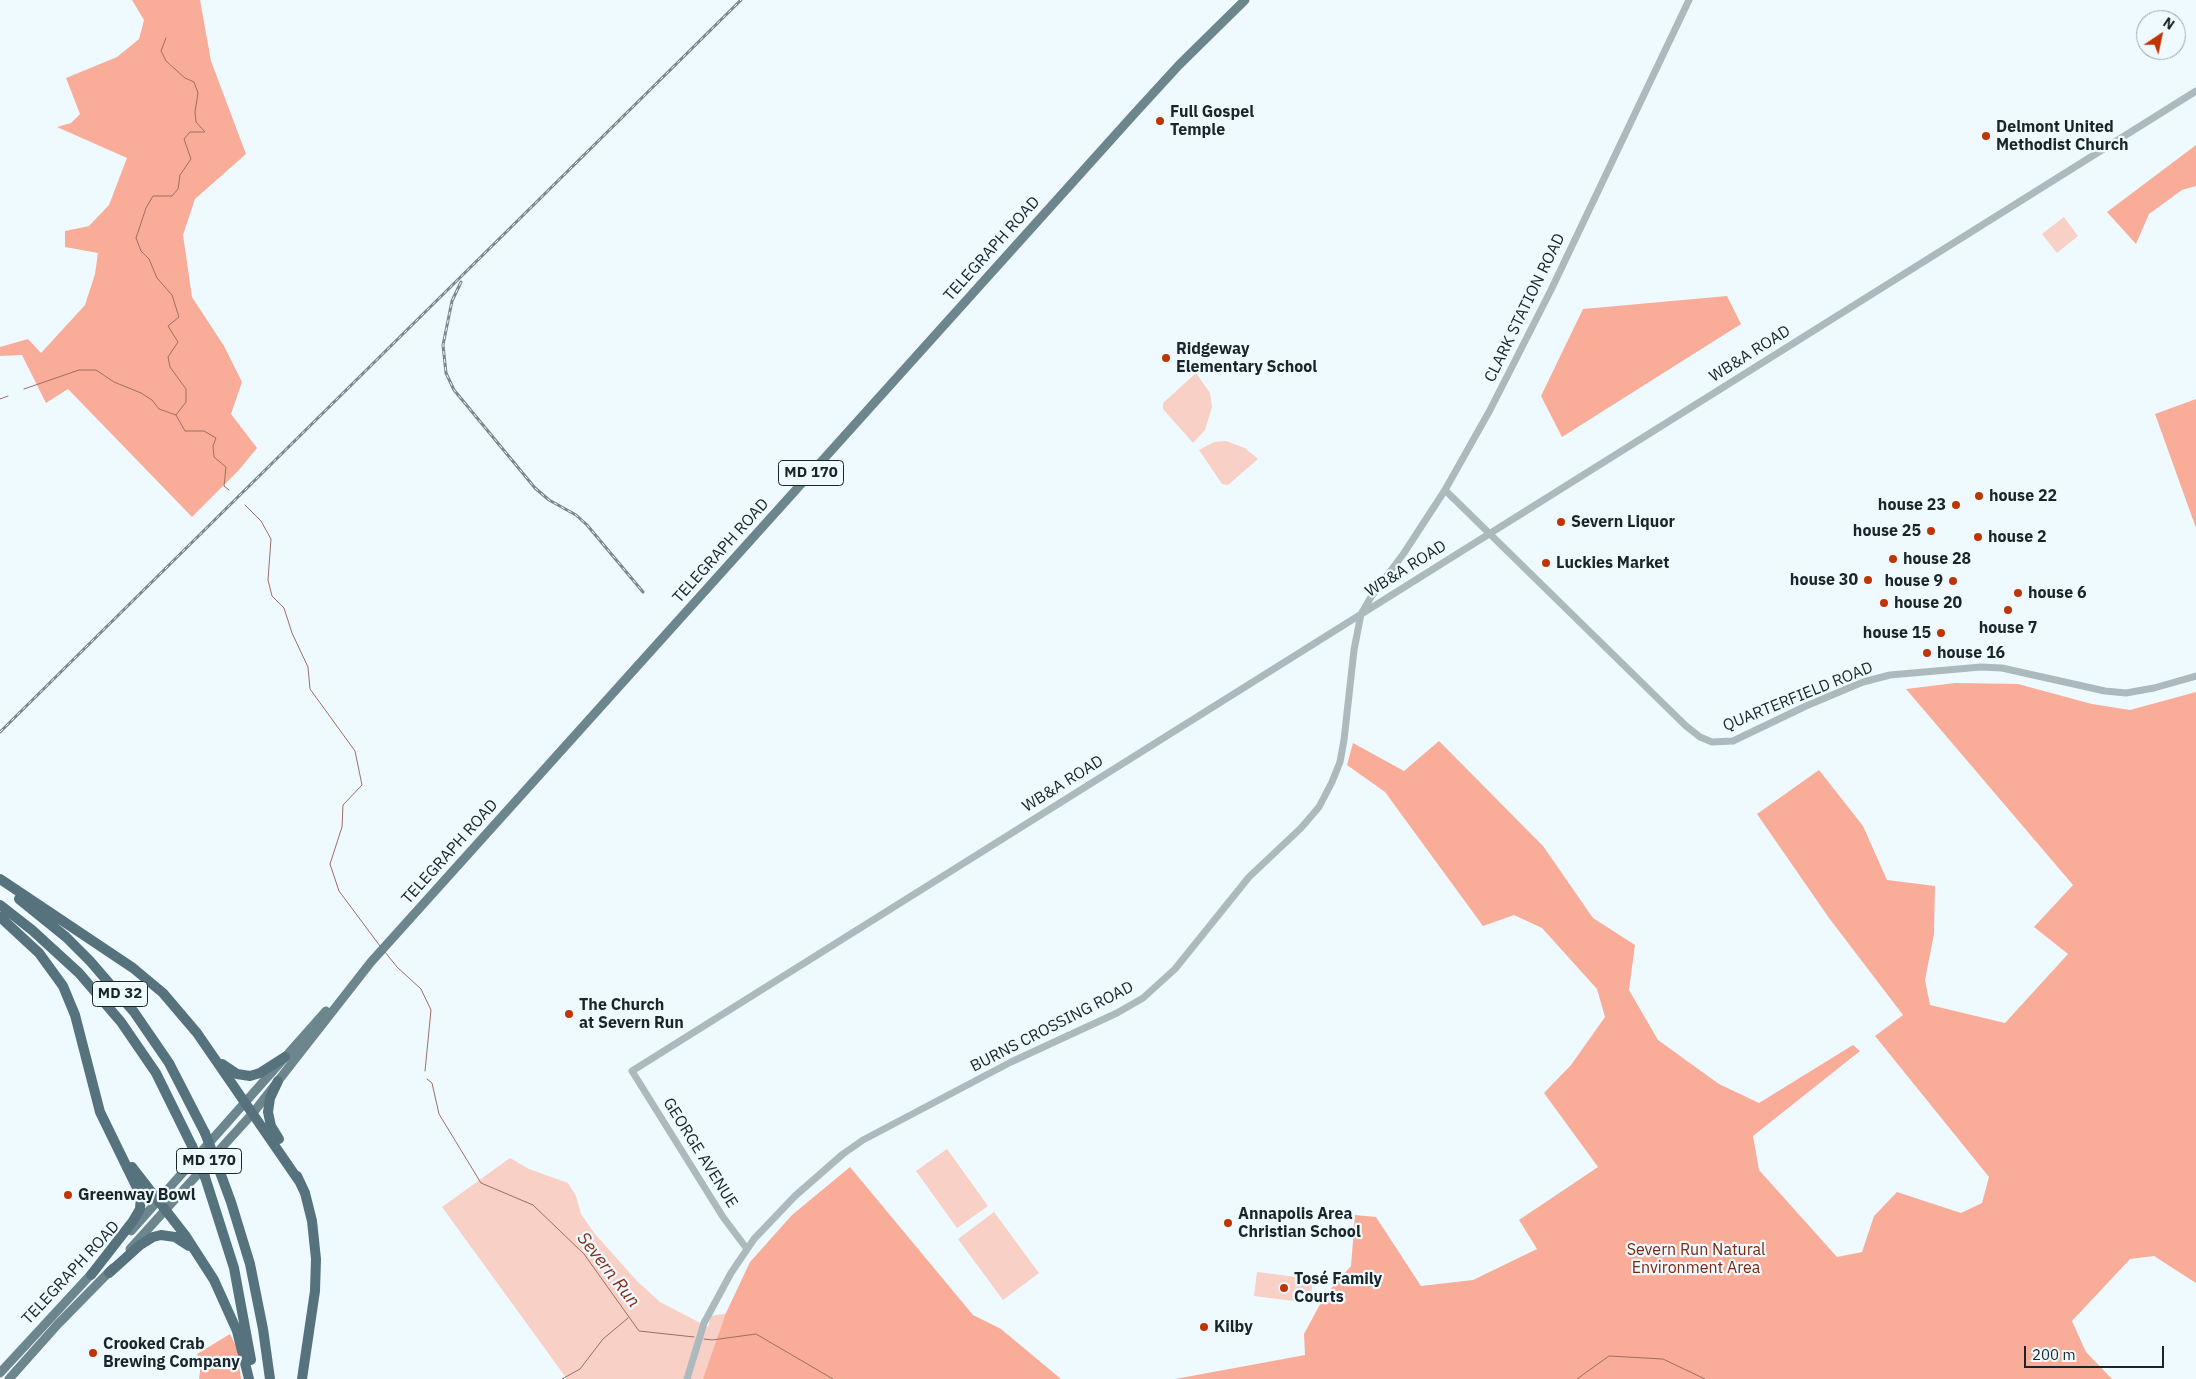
<!DOCTYPE html>
<html>
<head>
<meta charset="utf-8">
<style>
	body { margin:0 }
	#map { position:relative; width:2196px; height:1379px; overflow:hidden; background:#eefaff; font-family:"IBM Plex Sans",sans-serif }
	canvas { display:block }
	.north { position:absolute; left:2136px; top:10px; width:50px; height:50px; box-sizing:border-box; background:#eefaff; border:1px solid #99a5a9; border-radius:50%; rotate:34deg; font-size:14px; font-weight:700; line-height:20px; text-align:center; color:#192529 }
	.north::after { content:''; display:block; margin:auto; width:18px; height:22px; background:#be3503; clip-path:polygon(50% 0,100% 100%,50% 72%,0 100%) }
	.scale { position:absolute; left:2024px; top:1346px; width:140px; height:22px; box-sizing:border-box; border:2px solid #192529; border-top:0; padding-left:6px; font-size:15px; line-height:18px; white-space:nowrap; color:#192529; -webkit-text-stroke:4px #eefaff; paint-order:stroke }
</style>
</head>
<body>
<div id="map">
<canvas width="2196" height="1379"></canvas>
<div class="north">N</div>
<div class="scale">200 m</div>
</div>
<script>
const context = document.querySelector('canvas').getContext('2d');
context.lineJoin = 'round';
function fillPath(path, color) {
  context.fillStyle = color;
  context.fill(path, 'evenodd');
}
function toPath(rows) {
  const path = new Path2D();
  for (const r of rows) {
    path.moveTo(r[0], r[1]);
    for (let i = 2; i < r.length; i += 2) path.lineTo(r[i], r[i + 1]);
  }
  return path;
}
function stroke(path, color, width, dash) {
  context.strokeStyle = color;
  context.lineWidth = width;
  context.lineCap = dash ? 'butt' : 'round';
  context.setLineDash(dash || []);
  context.stroke(path);
}
function drawText(font, color, halo, rows, align = 'center') {
  context.font = font + ' "IBM Plex Sans",sans-serif';
  context.lineWidth = 4.5;
  context.setLineDash([]);
  context.textBaseline = 'middle';
  context.strokeStyle = halo;
  context.fillStyle = color;
  for (const [text, x, y, turn = 0] of rows) {
    context.save();
    context.translate(x, y);
    context.rotate((+turn || 0) * Math.PI / 180);
    context.textAlign = isNaN(turn) ? turn : align;
    if (halo) context.strokeText(text, 0, 0);
    context.fillText(text, 0, 0);
    context.restore();
  }
}
const green = toPath([
	[2064,217,2078,236,2057,253,2042,234],
	[1196,373,1210,393,1212,407,1205,430,1193,443,1163,409,1163,403],
	[1226,441,1245,448,1258,459,1228,485,1222,484,1199,450,1214,442],
	[947,1149,988,1206,957,1228,916,1171],
	[510,1158,529,1169,568,1183,576,1196,581,1214,595,1234,637,1281,660,1302,708,1327,711,1316,787,1303,996,1379,567,1379,442,1207],
	[994,1212,1039,1273,1003,1300,958,1239],
	[1257,1272,1313,1279,1310,1303,1254,1296]
]);
const forest = toPath([
	[132,0,200,0,211,61,246,154,195,199,183,235,192,297,224,346,242,382,231,414,257,448,239,470,192,517,68,389,46,403,22,355,0,356,0,347,28,339,41,353,85,305,95,274,98,253,65,247,65,231,89,226,109,205,127,158,57,127,71,123,80,114,66,78,117,57,139,39,144,20],
	[2196,145,2196,186,2182,190,2149,214,2136,244,2107,212],
	[1727,296,1741,324,1562,437,1541,396,1583,309],
	[2196,399,2196,528,2155,414],
	[1955,683,2018,684,2092,704,2130,710,2196,692,2196,1283,2154,1256,2130,1259,2072,1321,2086,1352,2112,1379,1175,1379,1305,1355,1304,1334,1325,1295,1351,1266,1355,1215,1376,1217,1421,1286,1473,1280,1537,1249,1519,1220,1598,1167,1544,1093,1571,1065,1605,1017,1597,989,1542,928,1514,915,1483,926,1385,792,1347,765,1353,743,1404,771,1439,741,1543,846,1593,918,1635,945,1629,990,1658,1040,1719,1084,1759,1103,1853,1045,1860,1051,1753,1136,1759,1170,1837,1257,1862,1252,1874,1216,1897,1192,1961,1213,1982,1203,1989,1177,1875,1036,1903,1015,1829,918,1757,814,1819,770,1863,826,1887,880,1935,886,1934,934,1925,980,1930,1005,2005,1023,2068,954,2034,927,2073,885,1906,689],
	[850,1167,973,1315,1001,1329,1061,1379,703,1379,726,1313,750,1262,792,1215],
	[230,1334,237,1348,241,1379,199,1379,201,1363,197,1354]
]);
const stream = toPath([
	[166,38,161,51,166,61,185,78,194,82,198,93,195,112,196,122,205,132,190,132,184,139,191,159,180,175,178,189,172,196,153,196,146,208,136,238,141,251,149,259,157,278,172,295,179,317,168,326,178,342,168,357,170,367,186,389,186,402,176,415],
	[24,389,79,370,96,370,114,382,141,393,152,400,159,409,176,415,185,431,204,431,216,438,213,446,214,457,226,467,224,486,229,490],
	[0,399,8,396],
	[245,505,261,521,271,539,268,580,272,596,284,608,292,633,308,667,310,689,355,751,362,785,343,805,342,827,330,864,339,891,380,946],
	[385,952,397,967,421,989,431,1010,425,1071],
	[427,1079,432,1083,439,1114,481,1183,533,1205,584,1254,639,1331,694,1337],
	[704,1339,712,1340,756,1334,833,1379],
	[562,1379,580,1369,603,1339,628,1318],
	[1577,1379,1609,1356,1663,1359,1705,1379]
]);
const minor = toPath([
	[1445,490,1686,726,1700,737,1712,742,1733,741,1806,706,1863,682,1890,675,1981,667,2002,668,2105,691,2126,693,2154,688,2196,676],
	[747,1249,723,1217,632,1071,2196,91],
	[687,1379,704,1323,731,1273,754,1239,795,1196,843,1154,863,1140,1011,1062,1117,1013,1143,998,1175,969,1249,877,1301,828,1319,807,1332,782,1340,762,1344,740,1354,650,1361,614,1371,597,1404,553,1445,490,1490,410,1551,290,1689,0]
]);
const major = toPath([
	[131,1231,326,1011],
	[130,1249,253,1113,371,962,1135,113,1179,65,1245,0],
	[0,1373,95,1270],
	[9,1379,58,1324,113,1268]
]);
const highway = toPath([
	[0,879,133,968,163,993,197,1033,299,1181],
	[19,899,66,937,90,961,134,1012,169,1063,205,1133],
	[0,905,32,930,79,973,121,1022,156,1073,192,1146],
	[0,917,39,953,63,986,75,1015,100,1112,141,1196,140,1209,133,1221,91,1275],
	[222,1064,237,1074,250,1076,260,1073,285,1057],
	[278,1081,270,1098,268,1112,271,1126,279,1139],
	[217,1164,231,1202,250,1264,263,1329,270,1379],
	[132,1167,185,1235,214,1280,237,1331,249,1379],
	[297,1176,305,1193,312,1221,316,1259,315,1291,302,1379],
	[205,1177,234,1268,251,1360],
	[109,1273,140,1245,153,1237,161,1235,175,1237,189,1246]
]);
const rail = toPath([
	[461,282,452,301,443,345,446,373,454,390,535,488,549,500,576,515,587,525,643,592],
	[0,732,741,0]
]);
const highwayBridge = toPath([
	[205,1133,217,1164],
	[192,1146,205,1177]
]);
const markers = [
	[1160,121,5,"#be3503"],
	[1986,136,5,"#be3503"],
	[1166,358,5,"#be3503"],
	[1979,496,5,"#be3503"],
	[1956,505,5,"#be3503"],
	[1561,522,5,"#be3503"],
	[1931,531,5,"#be3503"],
	[1978,537,5,"#be3503"],
	[1893,559,5,"#be3503"],
	[1546,563,5,"#be3503"],
	[1868,580,5,"#be3503"],
	[1953,581,5,"#be3503"],
	[2018,593,5,"#be3503"],
	[1884,603,5,"#be3503"],
	[2008,610,5,"#be3503"],
	[1941,633,5,"#be3503"],
	[1927,653,5,"#be3503"],
	[569,1014,5,"#be3503"],
	[68,1195,5,"#be3503"],
	[1228,1223,5,"#be3503"],
	[1284,1288,5,"#be3503"],
	[1204,1327,5,"#be3503"],
	[93,1353,5,"#be3503"]
];
const shields = [
	[811,473,65],
	[120,994,55],
	[209,1161,65]
];
const shieldNames = [
	["MD 170",811,473],
	["MD 32",120,994],
	["MD 170",209,1161]
];
const poiNames = [
	["Full Gospel",1170,112],
	["Temple",1170,130],
	["Delmont United",1996,127],
	["Methodist Church",1996,145],
	["Ridgeway",1176,349],
	["Elementary School",1176,367],
	["house 22",1989,496],
	["house 23",1946,505,"right"],
	["Severn Liquor",1571,522],
	["house 25",1921,531,"right"],
	["house 2",1988,537],
	["house 28",1903,559],
	["Luckies Market",1556,563],
	["house 30",1858,580,"right"],
	["house 9",1943,581,"right"],
	["house 6",2028,593],
	["house 20",1894,603],
	["house 7",2008,628,"center"],
	["house 15",1931,633,"right"],
	["house 16",1937,653],
	["The Church",579,1005],
	["at Severn Run",579,1023],
	["Greenway Bowl",78,1195],
	["Annapolis Area",1238,1214],
	["Christian School",1238,1232],
	["Tosé Family",1294,1279],
	["Courts",1294,1297],
	["Kilby",1214,1327],
	["Crooked Crab",103,1344],
	["Brewing Company",103,1362]
];
const streetNames = [
	["TELEGRAPH ROAD",992,249,-48],
	["CLARK STATION ROAD",1525,308,-64],
	["WB&A ROAD",1750,354,-32],
	["TELEGRAPH ROAD",721,551,-48],
	["WB&A ROAD",1406,569,-32],
	["QUARTERFIELD ROAD",1798,697,-22],
	["WB&A ROAD",1063,784,-32],
	["TELEGRAPH ROAD",450,852,-48],
	["BURNS CROSSING ROAD",1052,1027,-27],
	["GEORGE AVENUE",700,1153,58],
	["TELEGRAPH ROAD",71,1273,-47]
];
const parkNames = [
	["Severn Run Natural",1696,1250],
	["Environment Area",1696,1268]
];
const waterNames = [
	["Severn Run",608,1270,52]
];
fillPath(green, '#f8d0c5');
fillPath(forest, '#f9ad98');
stroke(stream, '#9e6e61', 1);
stroke(minor, '#acbabe', 7);
stroke(major, '#6d868e', 9);
stroke(highway, '#56737d', 10);
stroke(rail, '#7b878c', 3);
stroke(rail, '#eefaff', 1, [4]);
stroke(highwayBridge, '#56737d', 10);
for (const [x, y, r, color] of markers) {
  const dot = new Path2D();
  dot.arc(x, y, r, 0, 2 * Math.PI);
  context.fillStyle = color;
  context.fill(dot);
  stroke(dot, '#eefaff', 2);
}
for (const [x, y, w] of shields) {
  const box = new Path2D();
  box.roundRect(x - w / 2, y - 12.5, w, 25, 4);
  context.fillStyle = '#eefaff';
  context.fill(box);
  stroke(box, '#192529', 1);
}
drawText('bold 15px', '#192529', null, shieldNames);
drawText('bold 16px', '#192529', '#eefaff', poiNames, 'left');
drawText('16px', '#192529', '#eefaff', streetNames);
drawText('16px', '#7d270d', '#eefaff', parkNames);
drawText('italic 18px', '#852e15', '#eefaff', waterNames);
</script>
</body>
</html>
